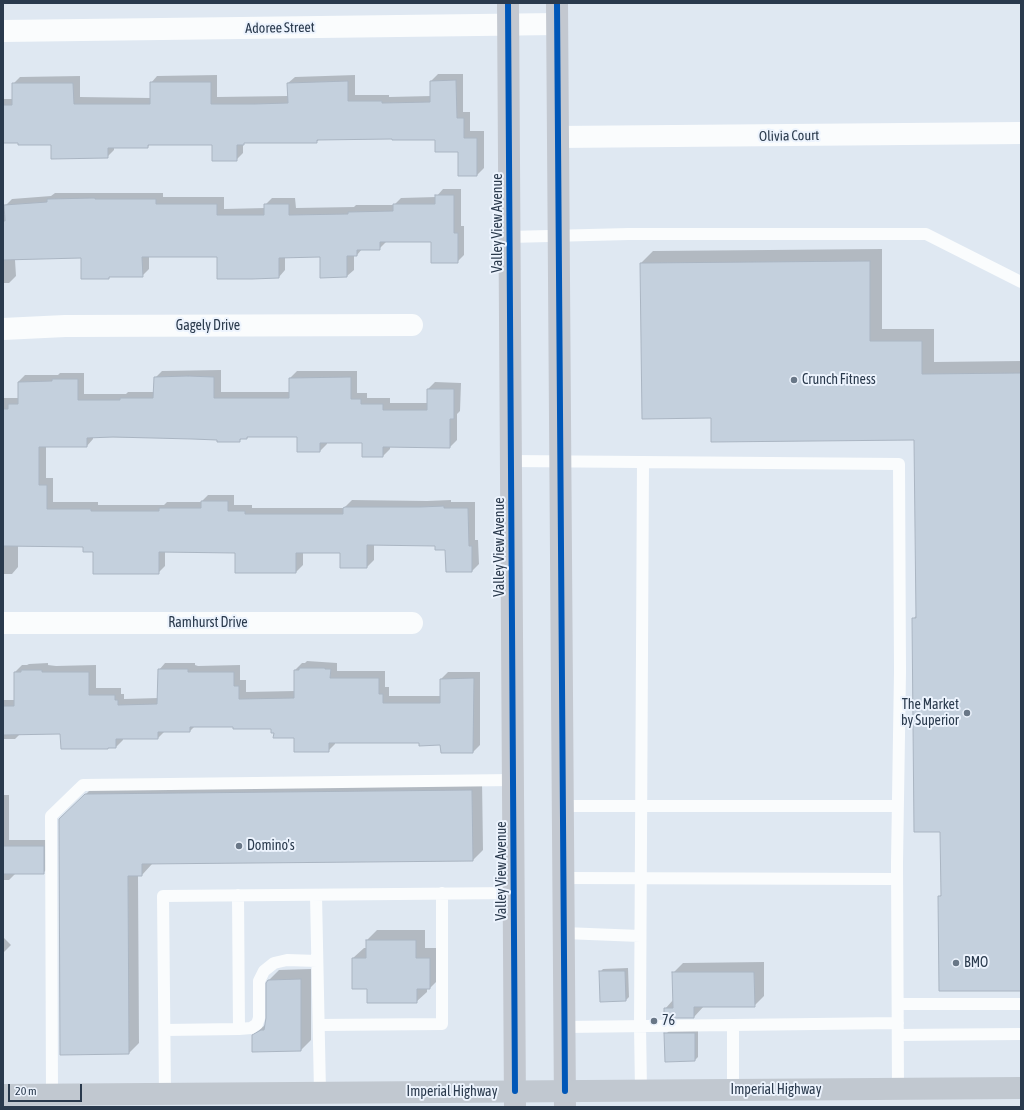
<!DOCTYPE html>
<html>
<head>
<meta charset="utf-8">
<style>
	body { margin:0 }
	#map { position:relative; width:1024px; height:1110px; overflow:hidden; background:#dfe8f2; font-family:"Asap Condensed",sans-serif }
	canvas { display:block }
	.frame { position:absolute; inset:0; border:4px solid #2a3a4d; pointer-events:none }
	.scale { position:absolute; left:8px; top:1084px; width:74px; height:18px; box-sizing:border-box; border:2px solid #2a3a4d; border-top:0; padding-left:5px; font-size:12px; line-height:14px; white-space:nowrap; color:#2a3a4d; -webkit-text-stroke:3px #ecf3fd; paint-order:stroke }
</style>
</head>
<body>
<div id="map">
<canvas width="1024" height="1110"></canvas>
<div class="frame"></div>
<div class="scale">20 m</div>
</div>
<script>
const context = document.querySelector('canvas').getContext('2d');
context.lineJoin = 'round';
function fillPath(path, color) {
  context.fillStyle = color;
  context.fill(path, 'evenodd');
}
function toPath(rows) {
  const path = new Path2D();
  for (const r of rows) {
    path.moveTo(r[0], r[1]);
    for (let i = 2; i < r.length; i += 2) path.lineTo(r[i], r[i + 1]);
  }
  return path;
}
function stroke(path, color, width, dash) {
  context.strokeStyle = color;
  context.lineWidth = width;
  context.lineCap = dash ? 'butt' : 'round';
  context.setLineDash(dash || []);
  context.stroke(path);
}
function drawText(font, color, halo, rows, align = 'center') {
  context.font = font + ' "Asap Condensed",sans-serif';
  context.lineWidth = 4;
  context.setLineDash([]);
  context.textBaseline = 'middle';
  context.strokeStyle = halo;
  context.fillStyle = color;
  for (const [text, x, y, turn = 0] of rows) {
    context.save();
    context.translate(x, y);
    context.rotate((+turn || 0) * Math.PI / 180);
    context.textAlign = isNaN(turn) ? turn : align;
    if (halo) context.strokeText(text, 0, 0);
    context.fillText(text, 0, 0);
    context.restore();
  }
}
const shadow = toPath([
	[438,74,463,74,463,112,470,112,470,131,484,131,484,168,477,175,459,151,436,139,393,138,320,139,316,142,245,142,243,144,243,153,236,160,213,144,150,144,148,147,114,147,114,150,107,157,52,144,3,142,3,99,13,99,13,84,20,77,80,76,80,97,151,98,151,83,157,76,217,75,217,97,288,96,288,83,295,77,355,75,355,95,389,95,389,97,431,96,431,81],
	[443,189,461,189,461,226,464,226,464,255,457,262,432,241,387,241,379,249,362,249,357,255,354,255,354,270,347,276,321,256,285,257,285,270,279,277,218,256,149,256,149,269,142,276,110,276,109,278,82,257,19,258,15,260,16,276,9,283,3,283,3,215,6,215,5,206,12,199,51,196,55,193,163,193,163,197,224,197,224,209,265,208,265,205,272,198,295,198,296,208,354,207,356,205,394,205,401,198,436,197],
	[882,249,882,329,934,329,934,362,1021,361,1021,990,940,896,942,894,941,831,913,619,917,615,915,439,712,417,643,418,641,263,653,251],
	[221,370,221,392,290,392,290,378,297,371,357,371,357,393,367,393,367,398,390,398,390,403,428,403,428,389,435,382,461,383,460,411,457,414,457,440,450,447,390,446,390,449,383,456,363,442,327,442,327,444,320,451,298,436,249,436,247,438,242,438,239,441,192,438,93,437,93,439,87,446,46,446,46,478,53,478,53,502,98,502,98,505,164,505,167,502,201,502,208,495,234,495,234,505,252,505,252,508,344,508,352,500,427,501,451,500,451,502,475,502,475,540,478,540,479,564,472,571,446,549,436,545,374,544,374,560,367,567,341,552,303,552,303,565,296,572,236,552,165,551,165,566,158,573,94,551,84,546,18,545,18,567,12,574,3,574,3,398,18,398,18,382,25,375,58,375,60,373,84,373,84,394,126,394,128,392,155,392,155,378,162,371],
	[307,661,337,663,337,671,385,671,385,687,389,687,389,696,441,696,441,679,448,672,480,672,480,745,473,752,441,744,420,742,335,742,335,744,328,751,295,737,275,732,272,728,234,726,195,726,190,731,165,731,158,738,123,738,123,740,116,747,61,733,20,734,15,739,3,739,3,700,15,700,15,672,22,665,27,665,29,664,48,663,48,665,56,666,96,665,96,688,121,688,121,694,124,694,124,699,158,698,159,670,165,663,195,663,195,665,198,666,240,665,240,680,246,680,246,692,295,691,295,670,302,663,305,663],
	[482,780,483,850,473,860,152,863,152,864,142,875,138,875,139,1043,129,1053,60,820,96,784],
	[3,795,9,795,9,840,50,840,50,866,43,873,16,873,9,880,4,880,3,906],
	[377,930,425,930,425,948,440,948,440,978,430,988,427,988,427,992,416,1002,368,988,353,958,364,948,367,948,367,940],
	[3,937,11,945,3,953],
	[764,962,764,996,754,1006,704,1006,694,1017,665,1017,665,1009,673,1000,673,973,683,963],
	[628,968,629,997,626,1000,601,1001,600,972,603,969],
	[311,969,311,1040,301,1050,253,1036,266,1024,269,980,279,970],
	[698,1030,698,1057,695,1060,666,1034,669,1031]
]);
const building = toPath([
	[456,80,457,118,464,118,464,138,477,138,477,176,458,176,458,152,435,152,435,140,392,140,392,139,317,140,317,143,244,143,244,145,237,145,237,161,212,161,212,145,148,145,148,148,108,148,108,158,51,159,51,145,18,145,18,143,3,143,3,105,12,105,12,83,73,83,74,104,150,104,150,82,211,82,211,104,254,104,288,103,287,83,348,81,348,101,382,101,382,103,430,102,430,81,456,80],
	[435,195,454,195,454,233,458,233,458,263,431,263,431,242,380,242,380,250,357,250,357,256,347,256,347,277,320,278,320,257,279,258,279,278,252,279,217,279,217,257,142,257,143,277,109,277,109,279,81,279,81,258,3,260,3,221,5,221,4,205,47,202,47,199,95,198,95,199,156,199,156,204,217,204,217,215,264,215,264,204,289,204,289,215,348,214,348,212,393,211,393,204,435,204,435,195],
	[870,261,870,341,922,341,922,374,1021,373,1021,991,939,991,938,896,941,896,940,832,914,832,912,618,916,618,914,440,711,442,711,418,642,419,640,263,870,261],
	[188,376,214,377,214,398,289,398,289,378,351,377,351,399,361,399,361,404,383,404,383,410,427,410,427,389,454,389,454,419,450,419,450,448,383,447,383,457,362,457,362,443,320,443,320,452,297,452,297,437,247,437,247,439,240,439,240,442,217,442,217,440,192,439,113,437,87,438,87,447,39,447,39,485,47,485,47,509,91,509,91,511,159,511,159,508,201,508,201,501,228,501,228,511,245,511,245,514,343,514,343,508,345,507,420,507,444,506,444,508,468,508,469,546,472,546,472,572,446,572,445,550,435,550,435,546,367,545,367,568,340,568,340,553,296,553,296,573,235,573,235,553,159,552,159,574,93,574,93,552,83,552,83,547,3,546,3,409,8,409,8,404,18,404,18,382,52,381,52,379,78,379,78,400,120,400,120,398,153,398,154,377,188,376],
	[299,668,325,668,325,669,331,669,330,678,379,678,379,694,383,694,383,703,440,703,440,679,474,678,473,753,441,753,440,745,419,746,419,743,329,743,329,752,294,752,294,738,273,738,274,733,271,733,271,729,233,729,233,727,190,727,190,732,158,732,158,739,116,739,116,748,108,748,108,749,61,749,60,734,3,735,3,706,14,706,14,672,21,672,21,670,42,670,42,672,89,672,89,695,115,695,115,700,118,700,118,705,157,704,158,669,188,669,188,672,234,672,234,686,239,686,239,699,294,698,294,670,299,670,299,668],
	[472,790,473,861,142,864,142,876,128,876,129,1054,60,1055,59,819,85,794,472,790],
	[3,846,44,846,44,874,3,874,3,846],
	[366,940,416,940,416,958,430,958,430,989,417,989,417,1003,367,1003,367,989,352,989,352,958,366,958,366,940],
	[599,971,625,971,626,1001,600,1002,599,971],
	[672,972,754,972,755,1007,694,1007,694,1018,664,1018,664,1008,673,1008,672,972],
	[301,979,301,1051,252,1052,252,1035,261,1030,264,1030,266,1018,266,983,268,980,301,979],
	[664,1033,695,1033,695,1061,665,1062,664,1033]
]);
const service = toPath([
	[509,237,629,234,926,234,1021,282],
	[511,461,899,464,900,672,897,863,898,1089],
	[563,806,898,806],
	[564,878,897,879],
	[316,895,320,1092],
	[564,933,640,936],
	[898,1004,1021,1004],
	[319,1025,442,1024,442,893],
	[733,1026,733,1090],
	[565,1027,898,1023],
	[239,1029,251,1028,257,1024,259,1018,259,981,264,971,274,963,287,960,317,961],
	[165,1030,239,1029,238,895],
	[898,1035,1021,1034],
	[641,1090,640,1026,643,462],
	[52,1094,51,816,83,785,513,780],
	[165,1094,163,896,514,893]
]);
const minor = toPath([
	[3,31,557,24],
	[558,137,1021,133],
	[3,329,65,326,412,325],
	[3,623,412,623]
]);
const secondary = toPath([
	[508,3,515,1107],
	[557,3,565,1107]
]);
const primary = toPath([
	[3,1095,1021,1088]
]);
const cycleway = toPath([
	[508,3,515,1091],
	[557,3,565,1091]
]);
const markers = [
	[794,380,4,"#697787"],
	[967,713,4,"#697787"],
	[239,846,4,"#697787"],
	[956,963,4,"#697787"],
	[654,1021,4,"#697787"]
];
const streetNames = [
	["Adoree Street",280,28,-1],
	["Olivia Court",789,136,-1],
	["Valley View Avenue",498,223,-90],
	["Gagely Drive",208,326],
	["Valley View Avenue",500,547,-90],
	["Ramhurst Drive",208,623],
	["Valley View Avenue",502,871,-90],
	["Imperial Highway",776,1090],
	["Imperial Highway",452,1092]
];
const poiNames = [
	["Crunch Fitness",802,380],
	["The Market",959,705,"right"],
	["by Superior",959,721,"right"],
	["Domino's",247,846],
	["BMO",964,963],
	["76",662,1021]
];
fillPath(shadow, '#0003');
fillPath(building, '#c4d0dd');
stroke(building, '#aab5c2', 1);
stroke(service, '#fafcfd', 12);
stroke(minor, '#fafcfd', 22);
stroke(secondary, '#c3c8d0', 22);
stroke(primary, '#c1c8d0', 22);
stroke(cycleway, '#0057b8', 6);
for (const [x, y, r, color] of markers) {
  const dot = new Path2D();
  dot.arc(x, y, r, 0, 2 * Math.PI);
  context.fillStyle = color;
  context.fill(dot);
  stroke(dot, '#ecf3fd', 1.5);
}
drawText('14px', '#2a3a4d', '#ecf3fd', streetNames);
drawText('14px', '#2a3a4d', '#ecf3fd', poiNames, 'left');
</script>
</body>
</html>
